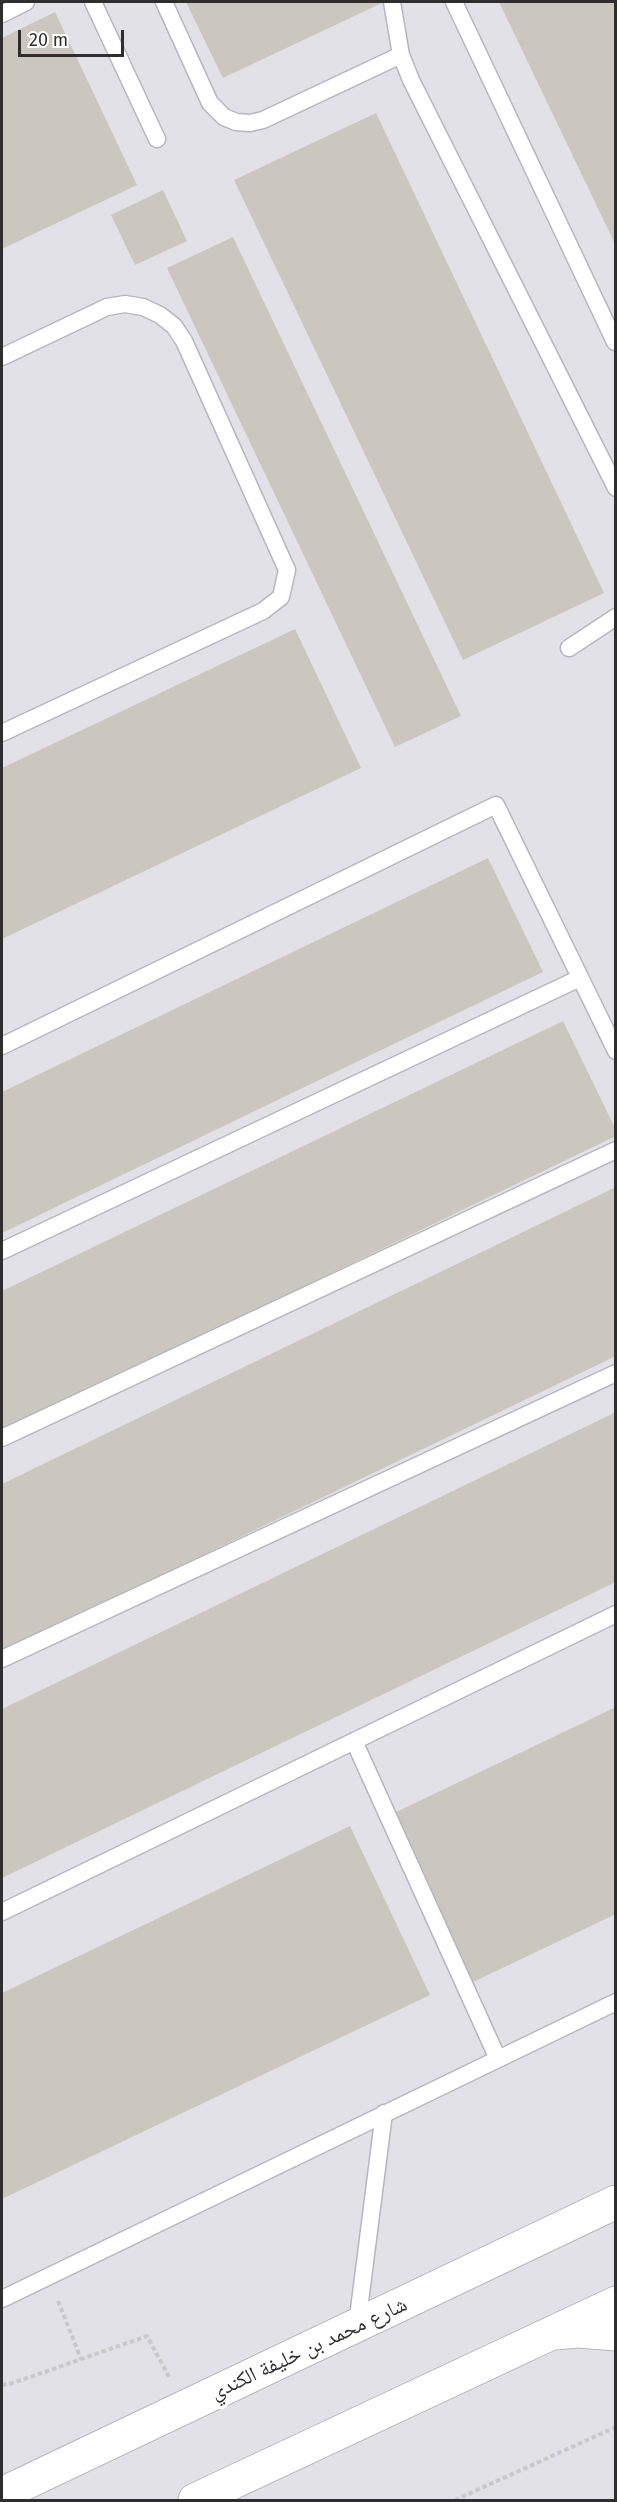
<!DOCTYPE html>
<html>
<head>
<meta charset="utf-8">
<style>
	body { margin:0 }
	#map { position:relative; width:617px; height:2502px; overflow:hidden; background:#efe9e1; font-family:"Fira Sans",sans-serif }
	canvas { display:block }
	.frame { position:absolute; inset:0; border:3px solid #2e2e2e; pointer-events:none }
	.scale { position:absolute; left:18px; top:30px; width:106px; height:27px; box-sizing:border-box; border:3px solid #2e2e2e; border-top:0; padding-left:8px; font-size:18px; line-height:21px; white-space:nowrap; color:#2e2e2e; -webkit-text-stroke:4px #fff; paint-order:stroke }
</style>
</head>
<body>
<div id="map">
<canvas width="617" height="2502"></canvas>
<div class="frame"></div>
<div class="scale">20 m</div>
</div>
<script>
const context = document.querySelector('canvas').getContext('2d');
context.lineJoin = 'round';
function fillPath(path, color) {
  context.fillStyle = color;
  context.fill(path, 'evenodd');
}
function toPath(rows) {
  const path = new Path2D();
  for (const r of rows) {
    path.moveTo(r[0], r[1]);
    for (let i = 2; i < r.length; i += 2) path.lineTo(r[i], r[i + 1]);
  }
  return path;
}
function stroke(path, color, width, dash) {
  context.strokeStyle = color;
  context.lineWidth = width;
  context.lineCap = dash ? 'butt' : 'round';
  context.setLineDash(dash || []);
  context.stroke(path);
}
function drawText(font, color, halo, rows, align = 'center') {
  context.font = font + ' "Fira Sans","Noto Naskh Arabic",sans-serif';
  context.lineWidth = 6;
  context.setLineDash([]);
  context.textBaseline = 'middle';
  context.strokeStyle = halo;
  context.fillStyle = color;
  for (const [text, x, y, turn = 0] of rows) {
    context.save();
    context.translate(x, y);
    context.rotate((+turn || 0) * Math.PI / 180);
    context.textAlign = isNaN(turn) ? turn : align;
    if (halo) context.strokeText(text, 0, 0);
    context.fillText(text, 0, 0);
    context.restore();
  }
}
const industrial = toPath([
	[2,2,615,2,615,2500,2,2500]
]);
const building = toPath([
	[186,2,384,2,223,78],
	[499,2,616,2,616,246],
	[55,12,137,185,2,249,2,38],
	[376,113,604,593,463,660,234,180],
	[163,190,187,241,135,265,111,215],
	[233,237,461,716,395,747,167,268],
	[295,629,361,768,2,939,2,768],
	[488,858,543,972,2,1233,2,1092],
	[563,1021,616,1130,616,1136,2,1432,2,1291],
	[616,1187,616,1356,2,1652,2,1484],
	[616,1412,616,1582,2,1878,2,1709],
	[616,1707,616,1914,471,1983,390,1815],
	[350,1826,430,1995,2,2199,2,1993]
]);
const path = toPath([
	[58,2301,81,2359],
	[2,2385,13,2383,147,2336,169,2377],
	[455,2500,616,2427]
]);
const service = toPath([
	[93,2,157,139],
	[164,2,210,103,224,117,236,122,250,123,263,120,401,55],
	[392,2,401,55,411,80,616,488],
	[454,2,615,342],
	[2,14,26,2],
	[2,357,107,307,125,304,143,307,160,315,174,326,184,341,287,570,281,597,263,611,2,733],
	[569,648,616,617],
	[2,1046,496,805,616,1051],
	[2,1251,580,978],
	[2,1438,616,1150],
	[2,1659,616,1373],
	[354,1741,498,2059],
	[2,1912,616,1614],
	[2,2299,616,2002],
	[357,2325,384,2113]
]);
const minor = toPath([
	[554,2333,578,2331,616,2334]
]);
const secondary = toPath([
	[2,2494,616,2202],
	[195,2500,616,2303]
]);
const streetNames = [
	["شارع محمد بن خليفة الكندي",309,2349,-25]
];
fillPath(industrial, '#e3e1e8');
fillPath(building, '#cbc7bf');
stroke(service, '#b4b7c1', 19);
stroke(minor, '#b4b7c1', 35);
stroke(secondary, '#b4b7c1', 35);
stroke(path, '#c9c9c9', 4, [4.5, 3]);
stroke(service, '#fff', 16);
stroke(minor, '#fff', 33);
stroke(secondary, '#fff', 33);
drawText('21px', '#2e2e2e', '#fff', streetNames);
</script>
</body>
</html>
